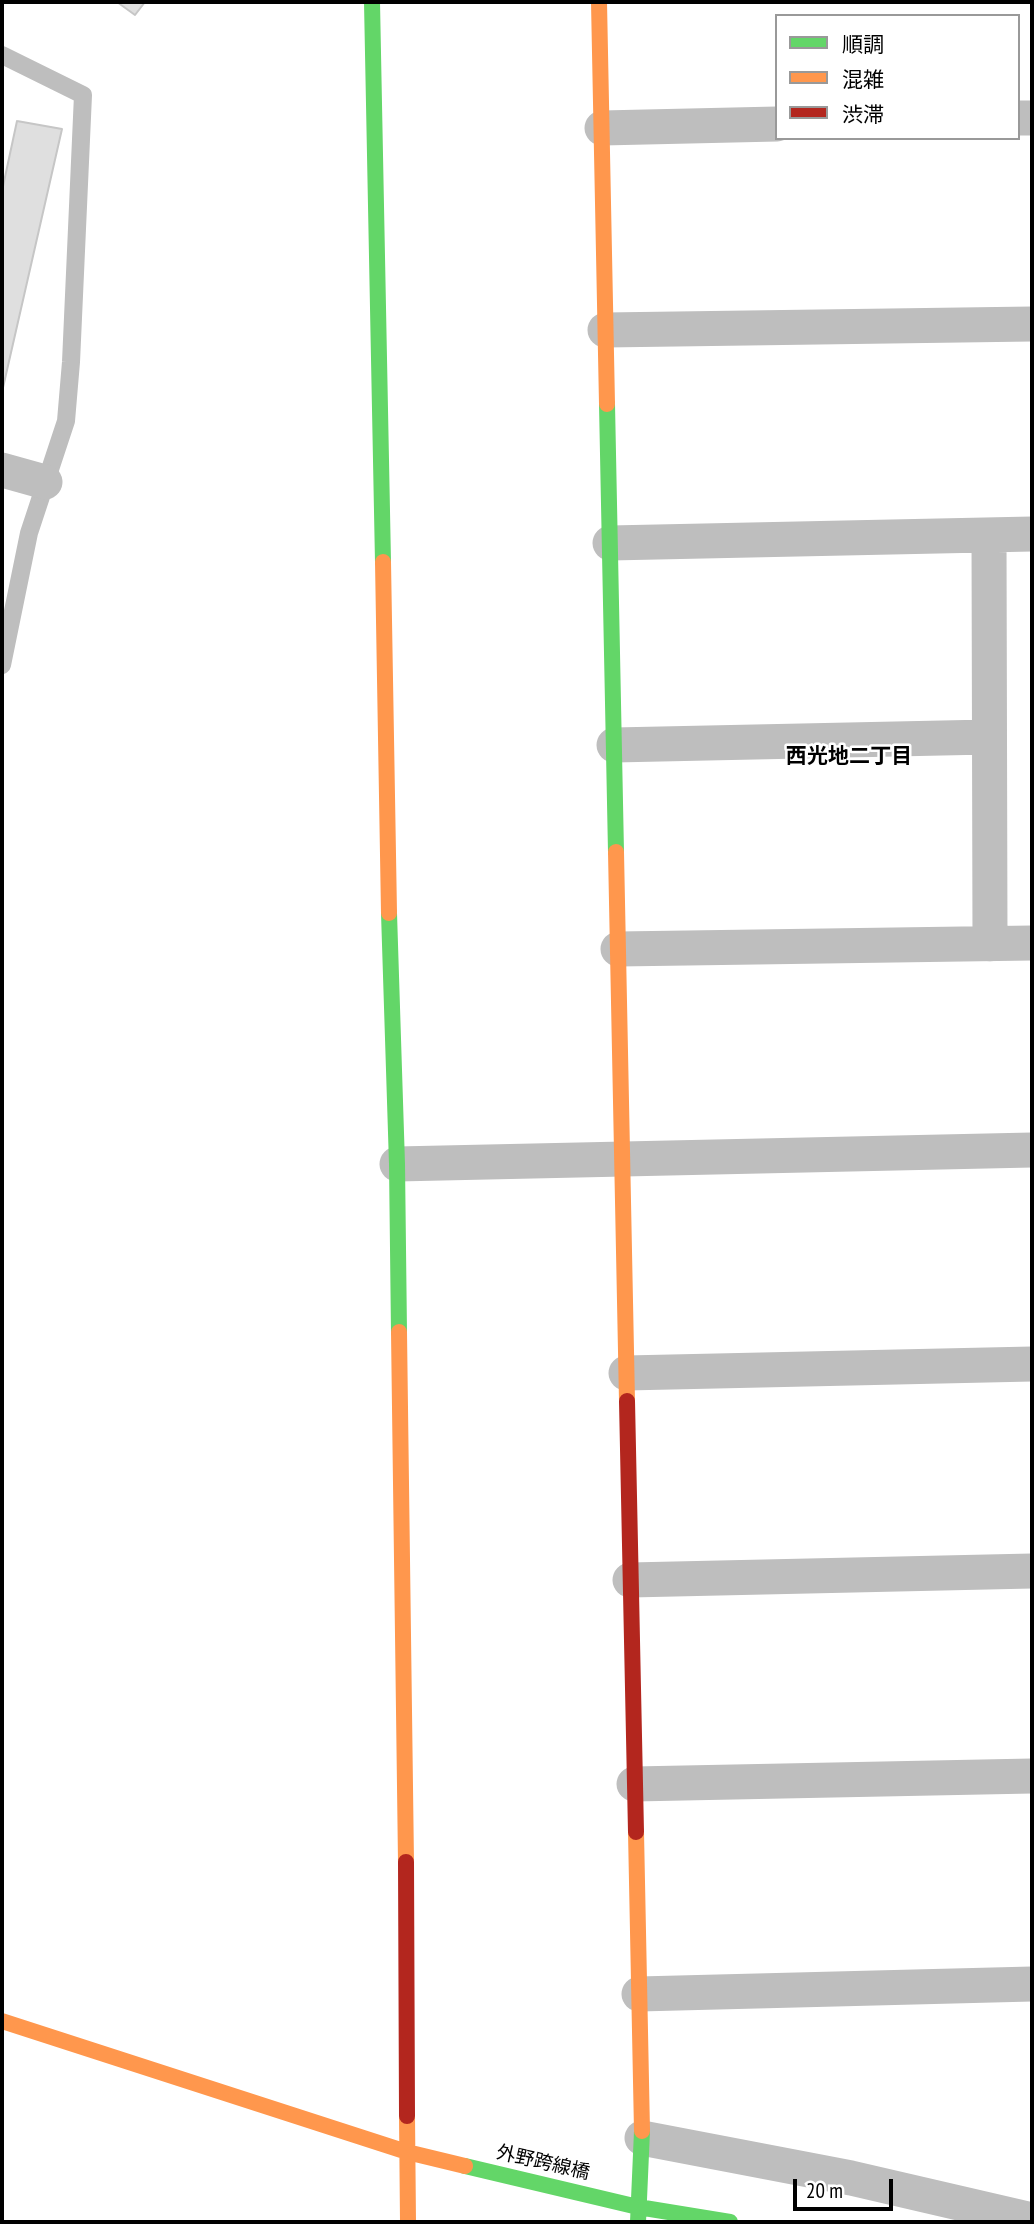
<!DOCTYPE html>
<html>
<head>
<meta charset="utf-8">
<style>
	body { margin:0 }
	#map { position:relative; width:1034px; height:2224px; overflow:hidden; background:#fff; font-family:"PT Sans Narrow","Noto Sans JP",sans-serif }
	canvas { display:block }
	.frame { position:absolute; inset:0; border:4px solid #000; pointer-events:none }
	.legend { position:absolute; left:775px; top:14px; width:245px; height:126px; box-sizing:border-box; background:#fff; border:2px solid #999; margin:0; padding:9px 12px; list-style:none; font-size:21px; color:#000 }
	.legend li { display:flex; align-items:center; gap:14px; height:35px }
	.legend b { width:35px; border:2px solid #999 }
	.scale { position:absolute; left:793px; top:2179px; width:100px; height:32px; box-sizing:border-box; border:4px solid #000; border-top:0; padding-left:9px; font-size:21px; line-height:24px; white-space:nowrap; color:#000; -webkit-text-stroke:5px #fff; paint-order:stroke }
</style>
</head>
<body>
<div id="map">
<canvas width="1034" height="2224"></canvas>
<div class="frame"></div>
<ul class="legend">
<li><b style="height:9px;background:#63d668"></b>順調</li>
<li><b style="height:9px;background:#ff974d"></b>混雑</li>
<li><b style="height:9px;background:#b3261e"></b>渋滞</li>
</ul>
<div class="scale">20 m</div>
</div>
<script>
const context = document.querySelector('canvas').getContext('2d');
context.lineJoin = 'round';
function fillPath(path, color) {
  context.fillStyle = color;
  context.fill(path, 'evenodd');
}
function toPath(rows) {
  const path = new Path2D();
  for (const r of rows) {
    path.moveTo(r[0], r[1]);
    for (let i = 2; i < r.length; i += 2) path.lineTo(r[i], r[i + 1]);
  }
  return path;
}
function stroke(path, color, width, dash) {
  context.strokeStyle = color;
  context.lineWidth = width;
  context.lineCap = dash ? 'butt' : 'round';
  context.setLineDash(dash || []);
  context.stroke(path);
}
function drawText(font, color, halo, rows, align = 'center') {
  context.font = font + ' "PT Sans Narrow","Noto Sans JP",sans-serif';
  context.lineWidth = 5;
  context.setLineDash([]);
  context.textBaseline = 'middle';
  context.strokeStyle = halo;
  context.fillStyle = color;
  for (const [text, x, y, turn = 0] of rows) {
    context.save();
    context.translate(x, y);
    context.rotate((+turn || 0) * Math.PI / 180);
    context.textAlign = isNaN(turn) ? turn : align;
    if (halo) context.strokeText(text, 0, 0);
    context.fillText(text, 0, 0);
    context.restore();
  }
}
const building = toPath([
	[117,2,145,2,135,15,117,2],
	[17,121,62,129,2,392,2,191,17,121]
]);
const lane = toPath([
	[2,55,83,95,71,362,66,421,29,533,2,665]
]);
const street = toPath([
	[1018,118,1032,118],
	[602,128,777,124],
	[605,330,1032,324],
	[2,470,45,482],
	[989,535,990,944],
	[610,543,1032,534],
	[614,745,989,737],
	[618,949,1032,943],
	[397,1164,1032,1150],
	[626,1373,1032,1364],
	[630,1580,1032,1571],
	[634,1784,1032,1776],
	[639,1994,1032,1984],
	[642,2138,851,2178,1032,2220]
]);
const fast = toPath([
	[372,2,383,562],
	[607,404,616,852],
	[389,913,397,1164,399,1332],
	[465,2166,638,2207,730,2222],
	[638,2222,642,2131]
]);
const slow = toPath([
	[599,2,607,404],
	[383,562,389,913],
	[616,852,627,1401],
	[399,1332,406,1862],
	[636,1832,642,2131],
	[2,2021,407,2152,465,2166],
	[407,2116,408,2222]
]);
const jam = toPath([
	[627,1401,636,1832],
	[406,1862,407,2116]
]);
const streetNames = [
	["外野跨線橋",543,2163,13]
];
const neighbourhoodNames = [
	["西光地二丁目",849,757]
];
fillPath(building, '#dfdfdf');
stroke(building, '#c6c6c6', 2);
stroke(lane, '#bebebe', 18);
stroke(street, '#bebebe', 35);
stroke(fast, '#63d668', 16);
stroke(slow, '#ff974d', 16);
stroke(jam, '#b3261e', 16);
drawText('19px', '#000', '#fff', streetNames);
drawText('bold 21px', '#000', '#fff', neighbourhoodNames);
</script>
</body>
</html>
